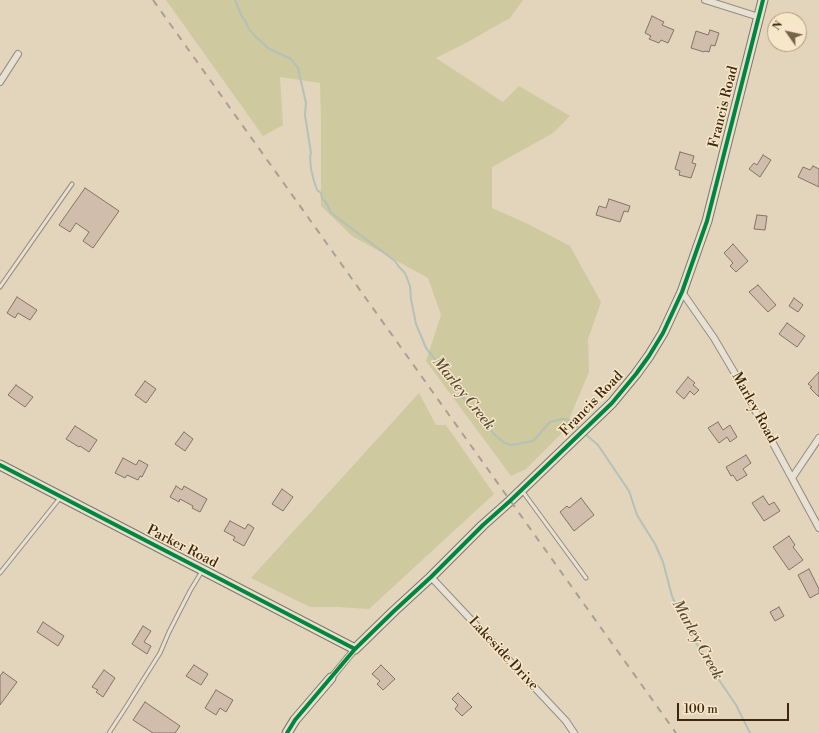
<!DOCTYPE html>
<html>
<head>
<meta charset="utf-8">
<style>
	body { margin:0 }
	#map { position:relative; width:819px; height:733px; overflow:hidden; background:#e2d5bc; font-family:"Libre Bodoni",serif }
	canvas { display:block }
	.north { position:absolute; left:767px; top:12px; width:40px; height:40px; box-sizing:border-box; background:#f7e7c9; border:1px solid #ad9a7e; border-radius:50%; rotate:304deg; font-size:11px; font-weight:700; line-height:16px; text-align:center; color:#3f270e }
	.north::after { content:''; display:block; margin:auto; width:14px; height:18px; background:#78644b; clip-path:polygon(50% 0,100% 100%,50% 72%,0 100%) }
	.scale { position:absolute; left:677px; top:703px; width:112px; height:18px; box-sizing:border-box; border:2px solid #3f270e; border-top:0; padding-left:5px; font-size:12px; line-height:14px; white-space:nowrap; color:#3f270e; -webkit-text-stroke:3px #f7e7c9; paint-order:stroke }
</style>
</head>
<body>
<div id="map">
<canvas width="819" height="733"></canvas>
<div class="north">N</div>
<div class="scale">100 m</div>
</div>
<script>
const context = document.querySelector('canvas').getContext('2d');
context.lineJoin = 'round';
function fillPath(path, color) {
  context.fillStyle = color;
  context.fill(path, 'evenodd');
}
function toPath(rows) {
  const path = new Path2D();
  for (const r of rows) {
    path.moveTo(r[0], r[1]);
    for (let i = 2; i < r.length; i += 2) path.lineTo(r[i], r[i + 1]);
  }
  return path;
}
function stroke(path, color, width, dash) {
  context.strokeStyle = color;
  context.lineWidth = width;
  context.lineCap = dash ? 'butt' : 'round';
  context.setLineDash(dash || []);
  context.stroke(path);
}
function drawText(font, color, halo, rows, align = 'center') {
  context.font = font + ' "Libre Bodoni",serif';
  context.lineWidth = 3;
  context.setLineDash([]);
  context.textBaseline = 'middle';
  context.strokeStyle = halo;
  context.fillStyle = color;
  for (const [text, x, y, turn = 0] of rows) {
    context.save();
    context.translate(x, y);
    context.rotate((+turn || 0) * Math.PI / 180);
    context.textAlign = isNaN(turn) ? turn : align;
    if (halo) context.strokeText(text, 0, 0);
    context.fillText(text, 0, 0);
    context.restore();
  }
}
const green = toPath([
	[166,0,523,0,510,18,464,44,436,58,503,102,519,86,570,116,553,133,492,167,492,208,528,224,570,246,601,302,588,339,589,372,564,431,526,469,511,476,426,361,441,315,428,278,352,236,321,206,321,126,320,83,280,77,283,125,263,136],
	[419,393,436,425,446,425,494,494,369,609,337,607,310,607,251,578]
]);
const stream = toPath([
	[235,0,242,17,245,20,248,27,254,35,268,48,291,59,298,68,306,103,305,115,311,153,310,157,311,169,314,181,317,190,321,193,322,198,327,204,331,213,395,261,399,267,405,273,410,286,411,299,416,324,426,348,451,379,453,385,471,408,488,426,493,433,503,442,510,445,518,444,533,441,550,422,562,419,569,420,581,430],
	[584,433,598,445,629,491,637,515,655,544,663,562,672,596,679,613,698,646,711,663,715,674,736,705,750,733]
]);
const building = toPath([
	[652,16,664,22,662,25,674,30,668,43,661,40,659,43,649,39,651,36,645,33,652,16],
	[710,30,719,33,715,46,711,45,709,52,705,51,704,52,691,48,696,31,708,35,710,30],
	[680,152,694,156,692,163,696,164,691,178,679,175,680,171,675,169,680,152],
	[763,155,771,160,760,177,749,169,754,163,757,165,763,155],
	[813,166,819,169,819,187,798,177,803,167,810,170,813,166],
	[85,188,119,211,93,248,83,241,89,232,76,223,70,232,59,225,85,188],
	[609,199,630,206,628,212,624,211,620,222,596,215,599,206,606,208,609,199],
	[757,215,767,216,765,230,754,229,757,215],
	[733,244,748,261,736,272,730,266,733,263,724,253,733,244],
	[758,285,776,305,768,312,749,292,758,285],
	[17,297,37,310,30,320,18,313,15,318,7,313,17,297],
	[794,298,803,305,798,312,789,306,794,298],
	[787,323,805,336,797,347,779,334,787,323],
	[819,372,819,397,810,388,812,387,808,384,819,372],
	[688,377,695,383,693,385,699,390,694,395,690,391,684,399,676,392,688,377],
	[145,381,156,389,146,403,135,395,145,381],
	[16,385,33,397,25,407,8,395,16,385],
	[718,422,723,430,730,425,737,437,730,442,727,437,719,443,708,428,718,422],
	[75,426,97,440,89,452,80,446,79,447,66,439,75,426],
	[184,432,193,439,185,451,175,444,184,432],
	[746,455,751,463,743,469,747,475,737,481,733,475,731,476,726,467,746,455],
	[123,458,136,465,139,460,148,465,142,477,140,476,138,480,127,475,125,478,115,473,123,458],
	[176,486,182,490,184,486,207,499,200,512,192,508,193,506,180,499,179,502,170,497,176,486],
	[282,489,293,497,283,511,272,504,282,489],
	[763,496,769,505,774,502,780,511,764,521,752,503,763,496],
	[581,498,594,515,574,531,560,512,567,506,569,508,581,498],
	[230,521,245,529,248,524,254,528,244,546,233,540,235,537,224,531,230,521],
	[789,536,795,545,793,547,803,560,789,570,773,547,789,536],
	[809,569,819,589,819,593,810,598,798,575,809,569],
	[779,607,784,616,775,621,770,612,779,607],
	[43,622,64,636,58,646,37,632,43,622],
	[143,626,151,631,144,642,151,646,147,654,132,644,143,626],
	[194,665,208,674,201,685,186,676,194,665],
	[381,665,395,679,383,690,377,684,380,681,372,674,381,665],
	[104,670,115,678,103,697,96,692,98,690,92,687,104,670],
	[3,672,17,682,0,705,0,676,3,672],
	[216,690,233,700,226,712,220,708,216,715,205,708,216,690],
	[458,693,472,707,462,716,455,709,458,705,452,699,458,693],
	[145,702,180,726,175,733,153,733,133,720,145,702]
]);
const lane = toPath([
	[0,287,72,184],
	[523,492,586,578],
	[0,573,60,498],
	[109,733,126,707,160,653,169,632,190,591,202,571]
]);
const street = toPath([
	[705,0,759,17],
	[0,82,18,54],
	[682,292,714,338,737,377,819,528],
	[792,478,819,438],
	[431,577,566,721,574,733],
	[331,678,355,649]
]);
const secondary = toPath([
	[0,465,355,649,394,611,431,577,483,525,510,501,612,403,636,374,649,356,663,333,682,292,707,221,763,0],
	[287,733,295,720,331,678]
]);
const rail = toPath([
	[153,0,676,733]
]);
const cycleway = toPath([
	[0,465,355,649],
	[287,733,295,720,355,649,394,611,431,577,483,525,510,501,612,403,636,374,649,356,663,333,682,292,707,221,763,0]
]);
const streetNames = [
	["Francis Road",724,107,-76],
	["Francis Road",592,404,-46],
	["Marley Road",754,408,61],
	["Parker Road",182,547,27],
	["Lakeside Drive",503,654,47]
];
const waterNames = [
	["Marley Creek",463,394,51],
	["Marley Creek",697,640,61]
];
fillPath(green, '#cec99f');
stroke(stream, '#b4c1b7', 2);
fillPath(building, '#d1bdac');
stroke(building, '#807565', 1);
stroke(lane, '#978d7c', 5);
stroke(street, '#978d7c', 8);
stroke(secondary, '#807565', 11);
stroke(lane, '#e7e0d4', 3);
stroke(street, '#e7e0d4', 6);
stroke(secondary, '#e7e0d4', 9);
stroke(rail, '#a8a094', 2, [7, 7]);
stroke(cycleway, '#00873e', 4);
drawText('14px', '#3f270e', '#f7e7c9', streetNames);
drawText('italic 15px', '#574b38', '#f7e7c9', waterNames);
</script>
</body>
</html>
